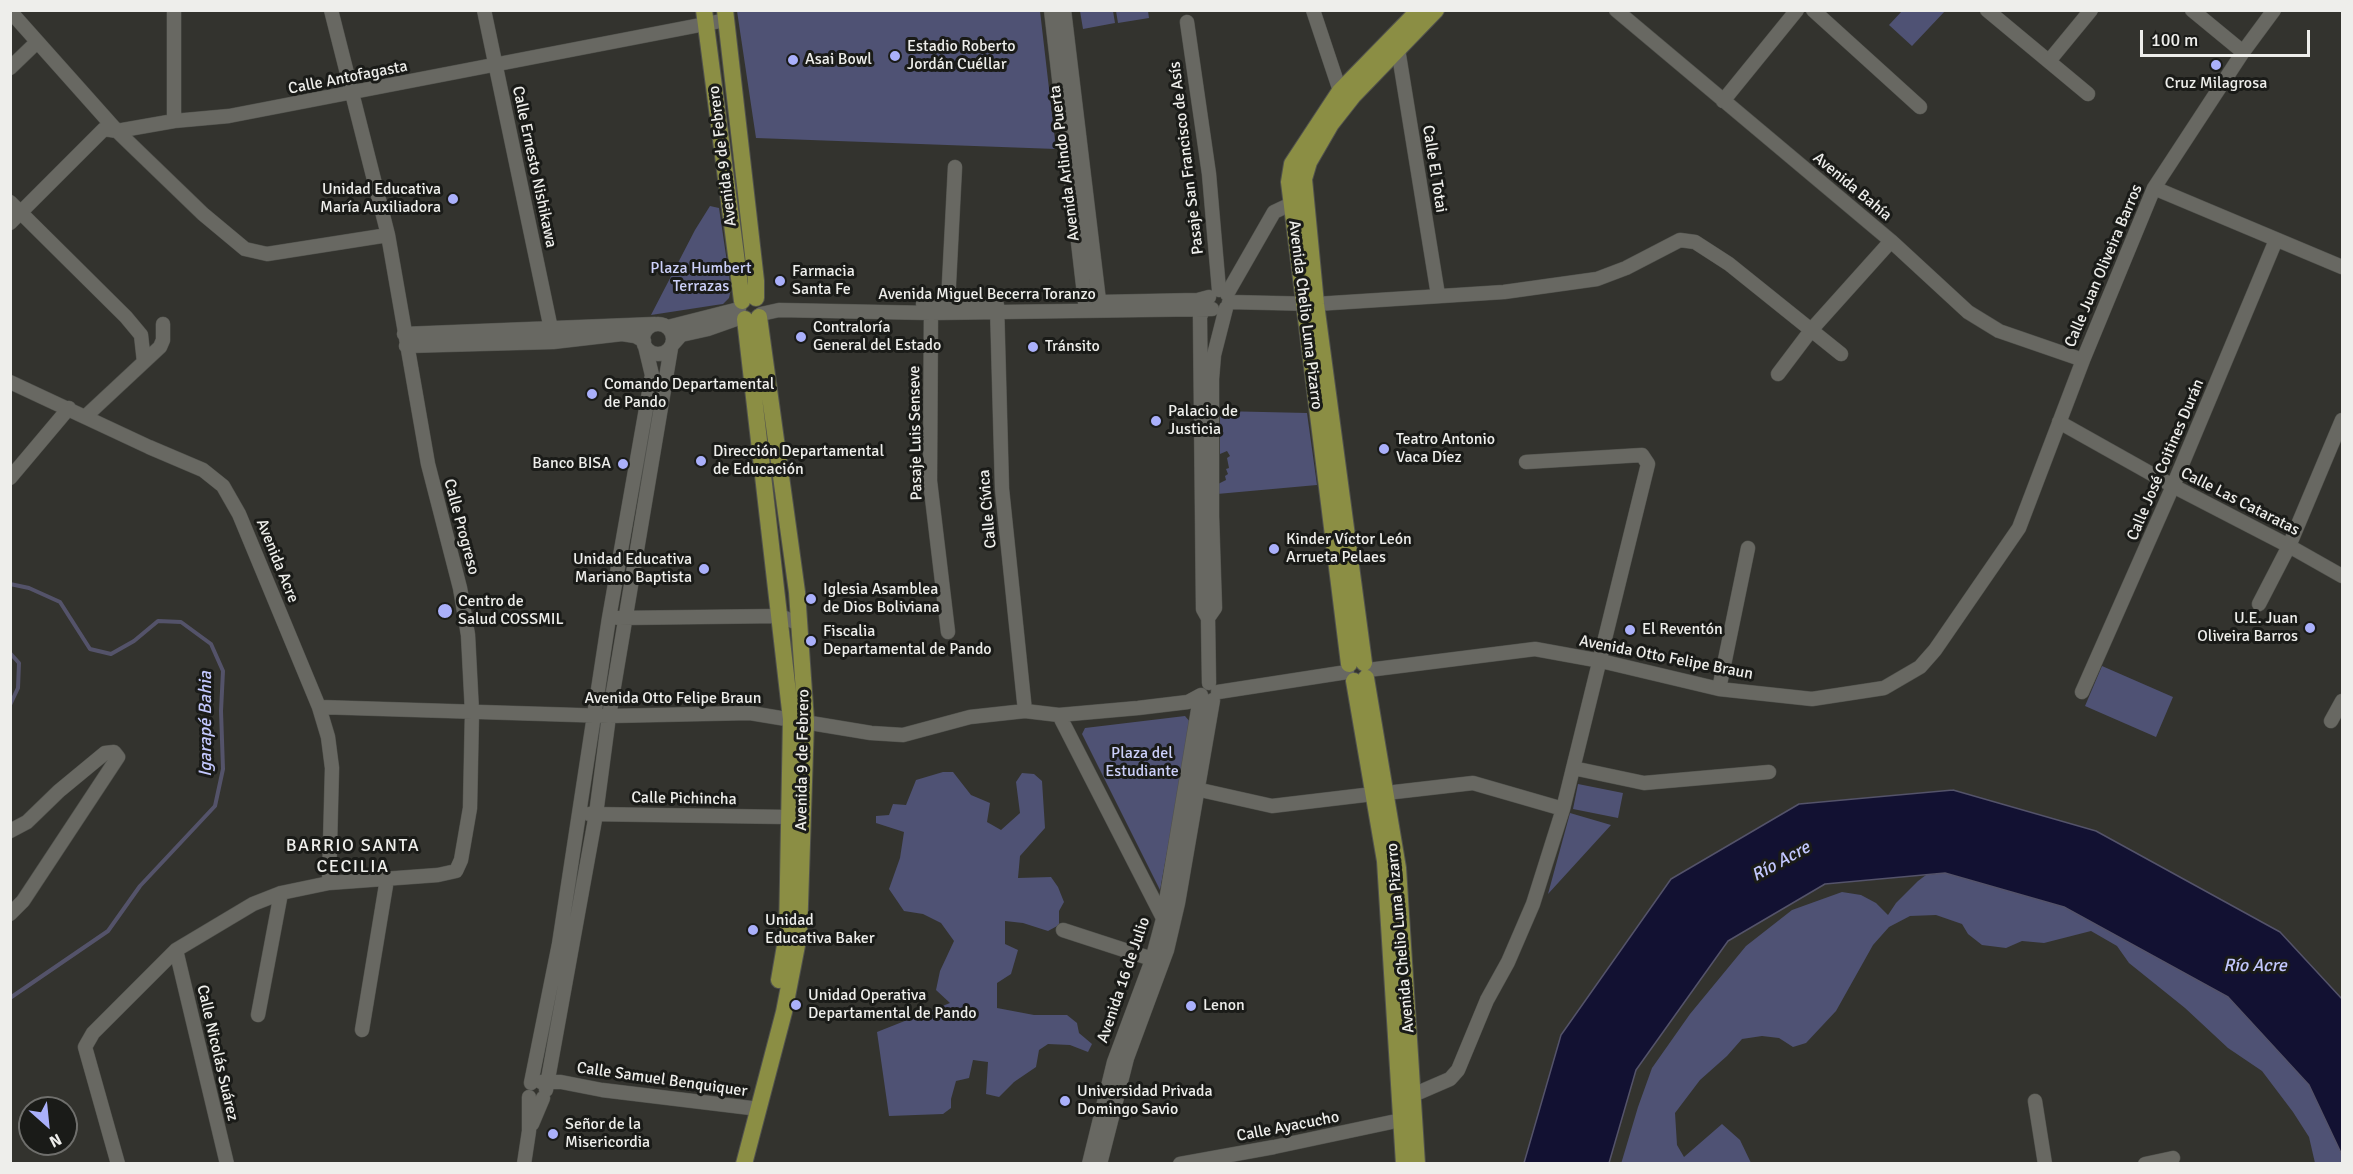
<!DOCTYPE html>
<html>
<head>
<meta charset="utf-8">
<style>
	body { margin:0 }
	#map { position:relative; width:2353px; height:1174px; overflow:hidden; background:#33332e; font-family:Signika,sans-serif }
	canvas { display:block }
	.frame { position:absolute; inset:0; border:12px solid #eeeeeb; pointer-events:none }
	.north { position:absolute; left:18px; top:1096px; width:60px; height:60px; box-sizing:border-box; background:#1a1b18; border:2px solid #6f6f6c; border-radius:50%; rotate:153deg; font-size:16px; font-weight:700; line-height:24px; text-align:center; color:#eeeeeb }
	.north::after { content:''; display:block; margin:auto; width:21px; height:27px; background:#aab0fb; clip-path:polygon(50% 0,100% 100%,50% 72%,0 100%) }
	.scale { position:absolute; left:2140px; top:30px; width:170px; height:27px; box-sizing:border-box; border:3px solid #eeeeeb; border-top:0; padding-left:8px; font-size:18px; line-height:21px; white-space:nowrap; color:#eeeeeb; -webkit-text-stroke:4px #1a1b18; paint-order:stroke }
</style>
</head>
<body>
<div id="map">
<canvas width="2353" height="1174"></canvas>
<div class="frame"></div>
<div class="north">N</div>
<div class="scale">100 m</div>
</div>
<script>
const context = document.querySelector('canvas').getContext('2d');
context.lineJoin = 'round';
function fillPath(path, color) {
  context.fillStyle = color;
  context.fill(path, 'evenodd');
}
function toPath(rows) {
  const path = new Path2D();
  for (const r of rows) {
    if (r.length === 3) {
      path.moveTo(r[0] + r[2], r[1]);
      path.arc(r[0], r[1], r[2], 0, 2 * Math.PI);
      continue;
    }
    path.moveTo(r[0], r[1]);
    for (let i = 2; i < r.length; i += 2) path.lineTo(r[i], r[i + 1]);
  }
  return path;
}
function stroke(path, color, width, dash) {
  context.strokeStyle = color;
  context.lineWidth = width;
  context.lineCap = dash ? 'butt' : 'round';
  context.setLineDash(dash || []);
  context.stroke(path);
}
function drawText(font, color, halo, rows, align = 'center') {
  context.font = font + ' Signika,sans-serif';
  context.lineWidth = 6;
  context.setLineDash([]);
  context.textBaseline = 'middle';
  context.strokeStyle = halo;
  context.fillStyle = color;
  for (const [text, x, y, turn = 0] of rows) {
    context.save();
    context.translate(x, y);
    context.rotate((+turn || 0) * Math.PI / 180);
    context.textAlign = isNaN(turn) ? turn : align;
    if (halo) context.strokeText(text, 0, 0);
    context.fillText(text, 0, 0);
    context.restore();
  }
}
const green = toPath([
	[737,11,1040,11,1056,149,756,138],
	[1080,11,1113,11,1115,23,1083,29],
	[1116,11,1148,11,1149,18,1118,23],
	[1902,11,1902,10,1945,11,1912,46,1889,25],
	[710,206,719,208,731,289,729,298,723,304,716,305,651,315,695,230],
	[1220,411,1307,413,1317,485,1217,494,1218,484,1226,480,1225,476,1228,474,1226,469,1229,468,1227,458,1230,456,1227,451,1220,454],
	[2102,666,2173,697,2156,737,2085,706],
	[1185,716,1191,723,1160,890,1082,734,1085,728],
	[943,772,953,772,971,795,990,803,987,822,1001,830,1020,813,1016,782,1022,773,1034,774,1042,781,1045,828,1020,856,1018,878,1051,877,1058,887,1064,902,1059,911,1059,925,1048,931,1023,923,1005,921,1005,944,1018,950,1011,974,997,983,997,1008,1034,1015,1067,1015,1077,1023,1079,1033,1092,1044,1088,1052,1070,1045,1048,1044,1039,1050,1036,1067,1014,1082,999,1097,986,1094,988,1062,973,1060,969,1078,956,1081,951,1099,951,1108,943,1114,889,1116,877,1032,950,1003,936,990,940,971,954,941,941,923,923,914,904,911,889,889,900,858,904,832,876,823,876,816,889,815,893,804,906,805,916,780],
	[1578,784,1623,793,1618,818,1573,809],
	[1570,813,1611,825,1548,894],
	[1945,873,2064,907,2228,997,2309,1085,2342,1155,2342,1163,2315,1163,2309,1137,2293,1112,2262,1071,2228,1048,2185,1008,2129,963,2117,946,2091,931,2044,943,2022,941,2006,948,1982,945,1968,934,1962,924,1936,915,1910,916,1889,927,1873,945,1836,1011,1806,1043,1793,1047,1779,1038,1762,1036,1742,1039,1727,1056,1700,1080,1675,1113,1677,1145,1684,1157,1722,1124,1740,1140,1751,1163,1621,1164,1638,1107,1652,1068,1690,1014,1746,946,1792,910,1842,892,1861,895,1876,903,1888,915,1896,903,1918,881,1926,875]
]);
const water = toPath([
	[1953,790,2096,831,2280,932,2342,999,2342,1155,2309,1085,2228,997,2064,907,1945,873,1825,884,1728,941,1636,1070,1609,1163,1524,1163,1561,1035,1671,879,1799,804,1953,790]
]);
const stream = toPath([
	[10,584,29,588,60,602,90,649,111,654,134,641,158,621,181,622,211,644,223,671,221,711,223,769,215,806,140,886,108,931,10,998],
	[10,653,19,663,18,688,10,705]
]);
const minor = toPath([
	[484,10,551,329],
	[1051,10,1086,311],
	[1064,10,1100,309],
	[1313,10,1340,91],
	[1616,10,1891,241,1968,312,1999,331,2083,360],
	[1813,10,1920,107],
	[1987,10,2088,94],
	[2192,10,2243,52],
	[10,11,117,131,203,214,245,249,267,254,388,235],
	[1187,22,1209,174,1219,290],
	[1398,49,1438,295],
	[2049,61,2091,10],
	[10,68,37,42],
	[1723,101,1797,10],
	[174,121,174,10],
	[2154,188,2342,267],
	[10,202,126,317,141,335,144,362],
	[10,223,104,129,117,131,174,121,229,116,726,20],
	[1227,294,1274,212,1291,204,1302,203],
	[1100,302,1198,300,1209,297],
	[1229,302,1316,304,1504,292,1597,279,1626,268,1680,240,1695,242,1729,264,1841,354],
	[948,303,955,167],
	[923,304,988,303],
	[931,305,930,481,948,632],
	[997,305,1002,489,1025,711],
	[1207,305,1200,316,1203,609,1208,618,1209,683],
	[761,314,779,310,931,313,1212,309],
	[658,339,15],
	[668,327,739,309],
	[404,334,655,324],
	[673,344,681,335,708,329,742,317],
	[406,346,553,342,622,334,635,336,644,341],
	[1778,374,1812,329,1891,241],
	[10,382,149,447,203,470,223,486,239,514,319,707,328,737,332,768,329,883],
	[86,416,160,347,163,340,163,324],
	[2059,422,2173,486,2289,546,2342,576],
	[10,478,69,408],
	[2259,604,2289,546,2342,420],
	[618,618,780,616,800,624],
	[1208,618,1215,608,1212,516,1212,379,1214,355,1226,308],
	[1368,670,1535,649,1601,661,1719,689,1812,699,1884,688,1920,667,1935,650,2019,528,2083,360,2154,188,2243,52,2274,10],
	[1719,689,1748,548],
	[1218,692,1347,672],
	[2082,692,2173,486,2276,240],
	[319,707,609,716,750,713,871,733,903,735,970,717,1025,711,1059,715,1138,708,1188,702,1201,695],
	[1059,715,1164,920],
	[2331,721,2342,701],
	[1573,768,1644,783,1769,772],
	[1196,789,1272,806,1373,794],
	[1386,793,1473,783,1563,809],
	[589,814,788,817],
	[10,831,27,822,59,791,105,753,114,752,118,757,23,901,10,914],
	[1063,930,1152,959],
	[176,950,227,1164],
	[258,1015,281,893],
	[362,1030,387,879],
	[541,1082,561,1082,602,1090,759,1109],
	[531,1083,559,944,609,618,652,375,645,346],
	[546,1090,596,814,609,716,671,348],
	[1413,1095,1450,1079,1458,1070,1487,1000,1508,962,1533,904,1563,809,1648,464,1642,455,1526,462],
	[2035,1101,2045,1164],
	[532,1124,543,1098],
	[118,1164,85,1047,93,1033,176,950,253,904,281,893,329,883,438,875,456,871,461,860,470,808,472,712,468,635,460,588,428,464,388,235,331,10],
	[524,1164,529,1131,529,1097],
	[1089,1164,1114,1062,1152,960,1163,919,1198,710,1203,699],
	[1100,1164,1127,1058,1167,950,1178,903,1213,700],
	[1180,1164,1274,1147,1401,1120],
	[2145,1164,2173,1158]
]);
const major = toPath([
	[704,10,742,301],
	[725,10,756,281,756,298],
	[745,319,791,719,787,934,779,980],
	[1364,663,1316,304,1304,179,1309,162,1331,124,1353,96,1436,10],
	[1349,664,1289,182,1292,164,1340,91,1419,10],
	[1366,678,1398,868,1417,1164],
	[1354,681,1385,861,1404,1164],
	[744,1164,784,1012,799,935,806,721,797,592,759,317]
]);
const markers = [
	[895,56,6,"#aab0fb"],
	[793,60,6,"#aab0fb"],
	[2216,65,6,"#aab0fb"],
	[453,199,6,"#aab0fb"],
	[780,281,6,"#aab0fb"],
	[801,337,6,"#aab0fb"],
	[1033,347,6,"#aab0fb"],
	[592,394,6,"#aab0fb"],
	[1156,421,6,"#aab0fb"],
	[1384,449,6,"#aab0fb"],
	[701,461,6,"#aab0fb"],
	[623,464,6,"#aab0fb"],
	[1274,549,6,"#aab0fb"],
	[704,569,6,"#aab0fb"],
	[811,599,6,"#aab0fb"],
	[445,611,8,"#aab0fb"],
	[2310,628,6,"#aab0fb"],
	[1630,630,6,"#aab0fb"],
	[811,641,6,"#aab0fb"],
	[753,930,6,"#aab0fb"],
	[796,1005,6,"#aab0fb"],
	[1191,1006,6,"#aab0fb"],
	[1065,1101,6,"#aab0fb"],
	[553,1134,6,"#aab0fb"]
];
const poiNames = [
	["Estadio Roberto",907,47],
	["Jordán Cuéllar",907,65],
	["Asai Bowl",805,60],
	["Cruz Milagrosa",2216,84,"center"],
	["Unidad Educativa",441,190,"right"],
	["María Auxiliadora",441,208,"right"],
	["Farmacia",792,272],
	["Santa Fe",792,290],
	["Contraloría",813,328],
	["General del Estado",813,346],
	["Tránsito",1045,347],
	["Comando Departamental",604,385],
	["de Pando",604,403],
	["Palacio de",1168,412],
	["Justicia",1168,430],
	["Teatro Antonio",1396,440],
	["Vaca Díez",1396,458],
	["Dirección Departamental",713,452],
	["de Educación",713,470],
	["Banco BISA",611,464,"right"],
	["Kinder Víctor León",1286,540],
	["Arrueta Pelaes",1286,558],
	["Unidad Educativa",692,560,"right"],
	["Mariano Baptista",692,578,"right"],
	["Iglesia Asamblea",823,590],
	["de Dios Boliviana",823,608],
	["Centro de",458,602],
	["Salud COSSMIL",458,620],
	["U.E. Juan",2298,619,"right"],
	["Oliveira Barros",2298,637,"right"],
	["El Reventón",1642,630],
	["Fiscalia",823,632],
	["Departamental de Pando",823,650],
	["Unidad",765,921],
	["Educativa Baker",765,939],
	["Unidad Operativa",808,996],
	["Departamental de Pando",808,1014],
	["Lenon",1203,1006],
	["Universidad Privada",1077,1092],
	["Domingo Savio",1077,1110],
	["Señor de la",565,1125],
	["Misericordia",565,1143]
];
const streetNames = [
	["Calle Antofagasta",348,78,-11],
	["Avenida 9 de Febrero",723,156,-97],
	["Pasaje San Francisco de Asís",1187,158,-97],
	["Avenida Arlindo Puerta",1065,163,-97],
	["Calle Ernesto Nishikawa",534,167,78],
	["Calle El Totai",1434,169,81],
	["Avenida Bahía",1852,187,40],
	["Calle Juan Oliveira Barros",2104,266,-67],
	["Avenida Miguel Becerra Toranzo",987,295],
	["Avenida Chelio Luna Pizarro",1305,315,83],
	["Pasaje Luis Senseve",916,433,-91],
	["Calle José Coitines Durán",2166,460,-67],
	["Calle Las Cataratas",2240,502,27],
	["Calle Cívica",988,509,-95],
	["Calle Progreso",461,527,75],
	["Avenida Acre",277,561,68],
	["Avenida Otto Felipe Braun",1666,658,11],
	["Avenida Otto Felipe Braun",673,699],
	["Avenida 9 de Febrero",803,760,-89],
	["Calle Pichincha",684,799,1],
	["Avenida Chelio Luna Pizarro",1401,938,-95],
	["Avenida 16 de Julio",1124,980,-71],
	["Calle Nicolás Suárez",217,1053,77],
	["Calle Samuel Benquiquer",662,1080,8],
	["Calle Ayacucho",1288,1127,-11]
];
const parkNames = [
	["Plaza Humbert",701,269],
	["Terrazas",701,287],
	["Plaza del",1142,754],
	["Estudiante",1142,772]
];
const waterNames = [
	["Igarapé Bahia",206,724,-90],
	["Río Acre",1781,862,-29],
	["Río Acre",2255,966]
];
const neighbourhoodNames = [
	["BARRIO SANTA",353,846],
	["CECILIA",353,867]
];
fillPath(green, '#4f5274');
fillPath(water, '#121132');
stroke(water, '#54536a', 1.5);
stroke(stream, '#54536a', 4);
stroke(minor, '#51524d', 15);
stroke(major, '#51524d', 18);
stroke(minor, '#686862', 14);
stroke(major, '#8b8e44', 16);
for (const [x, y, r, color] of markers) {
  const dot = new Path2D();
  dot.arc(x, y, r, 0, 2 * Math.PI);
  context.fillStyle = color;
  context.fill(dot);
  stroke(dot, '#1a1b18', 2);
}
drawText('16px', '#eeeeeb', '#1a1b18', poiNames, 'left');
drawText('16px', '#eeeeeb', '#1a1b18', streetNames);
drawText('16px', '#ccd0f9', '#1a1b18', parkNames);
drawText('italic 18px', '#c3c8fe', '#1a1b18', waterNames);
context.letterSpacing = '1.5px';
drawText('18px', '#eeeeeb', '#1a1b18', neighbourhoodNames);
context.letterSpacing = '0px';
</script>
</body>
</html>
